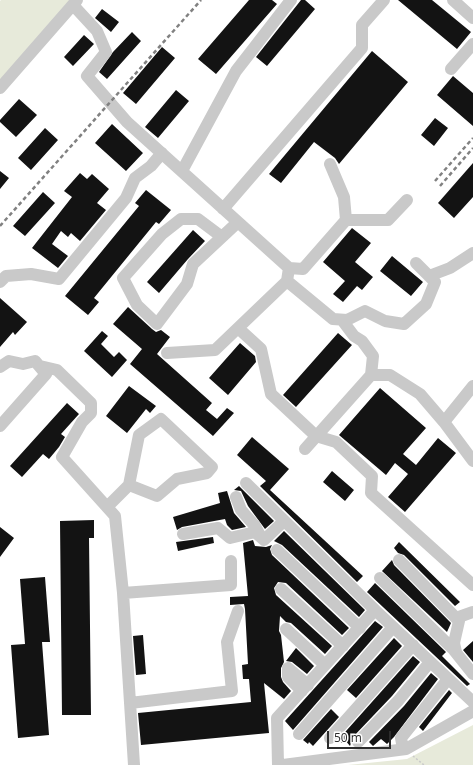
<!DOCTYPE html>
<html>
<head>
<meta charset="utf-8">
<style>
	body { margin:0 }
	#map { position:relative; width:473px; height:765px; overflow:hidden; background:#fff; font-family:"Open Sans",sans-serif }
	canvas { display:block }
	.scale { position:absolute; left:327px; top:731px; width:64px; height:18px; box-sizing:border-box; border:2px solid #2c2c2c; border-top:0; padding-left:5px; font-size:12px; line-height:14px; white-space:nowrap; color:#2c2c2c; -webkit-text-stroke:3px #fff; paint-order:stroke }
</style>
</head>
<body>
<div id="map">
<canvas width="473" height="765"></canvas>
<div class="scale">50 m</div>
</div>
<script>
const context = document.querySelector('canvas').getContext('2d');
context.lineJoin = 'round';
function fillPath(path, color) {
  context.fillStyle = color;
  context.fill(path, 'evenodd');
}
function toPath(rows) {
  const path = new Path2D();
  for (const r of rows) {
    path.moveTo(r[0], r[1]);
    for (let i = 2; i < r.length; i += 2) path.lineTo(r[i], r[i + 1]);
  }
  return path;
}
function stroke(path, color, width, dash) {
  context.strokeStyle = color;
  context.lineWidth = width;
  context.lineCap = dash ? 'butt' : 'round';
  context.setLineDash(dash || []);
  context.stroke(path);
}
const green = toPath([
	[1,0,72,0,0,83,0,1],
	[473,725,473,765,348,765,407,759]
]);
const building = toPath([
	[249,0,272,0,277,4,216,74,198,59],
	[301,0,305,0,315,9,267,66,256,57],
	[398,0,432,0,471,32,457,49],
	[102,9,119,22,111,32,95,18],
	[132,32,141,41,107,79,99,72,113,52],
	[84,35,94,44,73,66,64,57],
	[162,47,175,58,136,104,123,93],
	[372,51,408,82,339,164,335,158,314,142,281,183,269,174],
	[453,76,473,93,473,126,437,95],
	[176,90,189,101,158,138,145,127],
	[19,99,37,115,16,137,0,122,0,120],
	[435,118,448,128,434,146,421,135],
	[112,124,143,153,126,171,95,143],
	[45,128,58,140,31,170,18,158],
	[473,163,473,197,454,218,438,203],
	[0,171,9,178,0,189],
	[80,173,87,179,92,174,109,189,97,203,106,210,80,241,71,233,68,237,61,231,52,244,68,256,58,268,32,248,72,197,64,191],
	[146,190,171,210,159,224,156,222,94,298,99,302,88,315,65,296,139,206,135,203],
	[43,192,55,203,25,236,13,226],
	[352,228,371,243,355,262,373,277,362,290,357,286,343,302,333,294,345,281,323,262],
	[193,230,205,241,188,259,159,293,147,282],
	[392,256,423,282,411,296,380,271],
	[0,298,27,322,15,335,13,332,0,347],
	[128,307,152,329,156,332,161,330,170,337,157,354,212,403,206,410,217,419,227,408,234,413,213,436,130,364,142,349,113,324],
	[102,331,108,336,101,344,114,357,119,352,127,360,112,377,84,351],
	[338,333,352,345,296,407,283,395],
	[240,343,255,356,256,362,228,395,209,378],
	[129,386,156,406,150,413,146,409,127,433,106,416],
	[380,388,426,428,403,454,416,465,438,438,456,453,405,512,388,497,408,474,395,463,386,475,339,435],
	[67,403,79,414,61,434,65,437,59,447,49,459,43,454,22,477,10,466],
	[252,437,289,469,270,490,363,576,357,582,260,486,266,481,237,455],
	[332,471,354,490,345,501,323,482],
	[239,486,274,521,265,529,248,506,241,491,234,490],
	[227,491,234,513,246,527,232,530,227,525,225,519,182,527,177,530,173,517,220,503,218,493],
	[94,520,94,538,89,538,91,715,62,715,60,521],
	[0,527,14,538,0,557],
	[284,531,365,610,359,617,282,545,274,541],
	[213,537,214,543,178,551,176,542],
	[253,540,255,546,266,547,272,545,270,549,272,555,349,628,342,635,286,583,278,582,274,588,276,595,332,646,325,654,291,623,286,622,280,616,279,631,281,635,284,662,281,668,281,677,283,682,291,691,284,699,264,683,269,733,141,745,138,713,251,702,249,679,243,679,242,665,248,664,245,609,244,604,230,605,230,597,248,596,243,543],
	[399,542,460,602,455,606,404,555,398,553,394,548],
	[392,560,394,565,451,623,447,632,382,571],
	[45,577,50,642,42,642,49,735,18,738,11,645,25,644,20,579],
	[375,583,446,652,442,656,470,684,467,686,367,592],
	[375,621,383,627,293,730,285,721],
	[143,635,146,674,136,675,133,636],
	[394,638,402,646,356,698,347,690],
	[473,641,473,662,463,650],
	[296,648,314,666,307,674,292,662,286,661],
	[413,656,420,662,392,696,353,737,350,746,345,740,342,743,338,740],
	[431,673,438,679,394,737,387,744,381,739,373,746,369,742,404,706],
	[449,690,452,693,423,731,419,727],
	[331,709,339,717,313,746,309,742,308,744,303,740]
]);
const path = toPath([
	[413,756,424,765]
]);
const minor = toPath([
	[453,0,473,18],
	[73,5,97,31,106,52,87,76,127,122,289,268,287,281,215,350,167,353],
	[451,69,473,44],
	[0,88,77,0],
	[182,171,236,71,291,0],
	[223,209,362,48,362,25,384,0],
	[346,220,388,220,407,200],
	[222,237,198,219,181,219,162,234,123,278,137,305,157,324,187,284,193,264,238,222],
	[289,268,303,269,346,220,344,197,330,164],
	[429,276,450,268,473,253],
	[287,281,333,319,347,320,365,311,385,321,404,324,426,304,435,282,416,263],
	[0,282,6,276,31,274,59,279,126,198,135,178,151,166,162,153],
	[342,320,354,336,362,341,373,356,371,375],
	[238,328,261,349,271,394,316,436,336,442,372,476,371,493,473,585],
	[40,366,57,370,91,403,91,413,82,422,62,457,115,516,123,593,134,765],
	[0,367,9,361,23,364,35,361,46,374,0,426],
	[444,422,473,386],
	[305,449,371,375,390,375,420,394,444,422,473,461],
	[246,483,375,610,473,702],
	[236,497,241,510,255,526,261,537],
	[107,507,129,485,157,496,177,479,207,473,212,467,161,419,139,435,129,485],
	[183,534,218,528,230,538,255,532,264,540,284,521],
	[277,550,360,628],
	[399,560,459,621,454,643,456,652],
	[380,578,453,649,473,674],
	[281,589,343,646],
	[123,593,231,585,231,561],
	[456,618,473,612],
	[286,629,325,665],
	[302,691,288,677,288,668,308,685],
	[130,703,232,691,227,642,238,611],
	[299,734,393,627],
	[330,738,413,645],
	[358,742,398,701,430,662],
	[403,749,401,738,448,679],
	[278,765,277,718,375,610],
	[283,765,406,749,473,711]
]);
const rail = toPath([
	[435,181,473,138],
	[440,186,473,148],
	[0,226,201,0]
]);
fillPath(green, '#e7eada');
fillPath(building, '#131313');
stroke(path, '#c9c9c9', 1.5, [2, 2]);
stroke(minor, '#c9c9c9', 12);
stroke(rail, '#818181', 2.5, [4, 3]);
</script>
</body>
</html>
